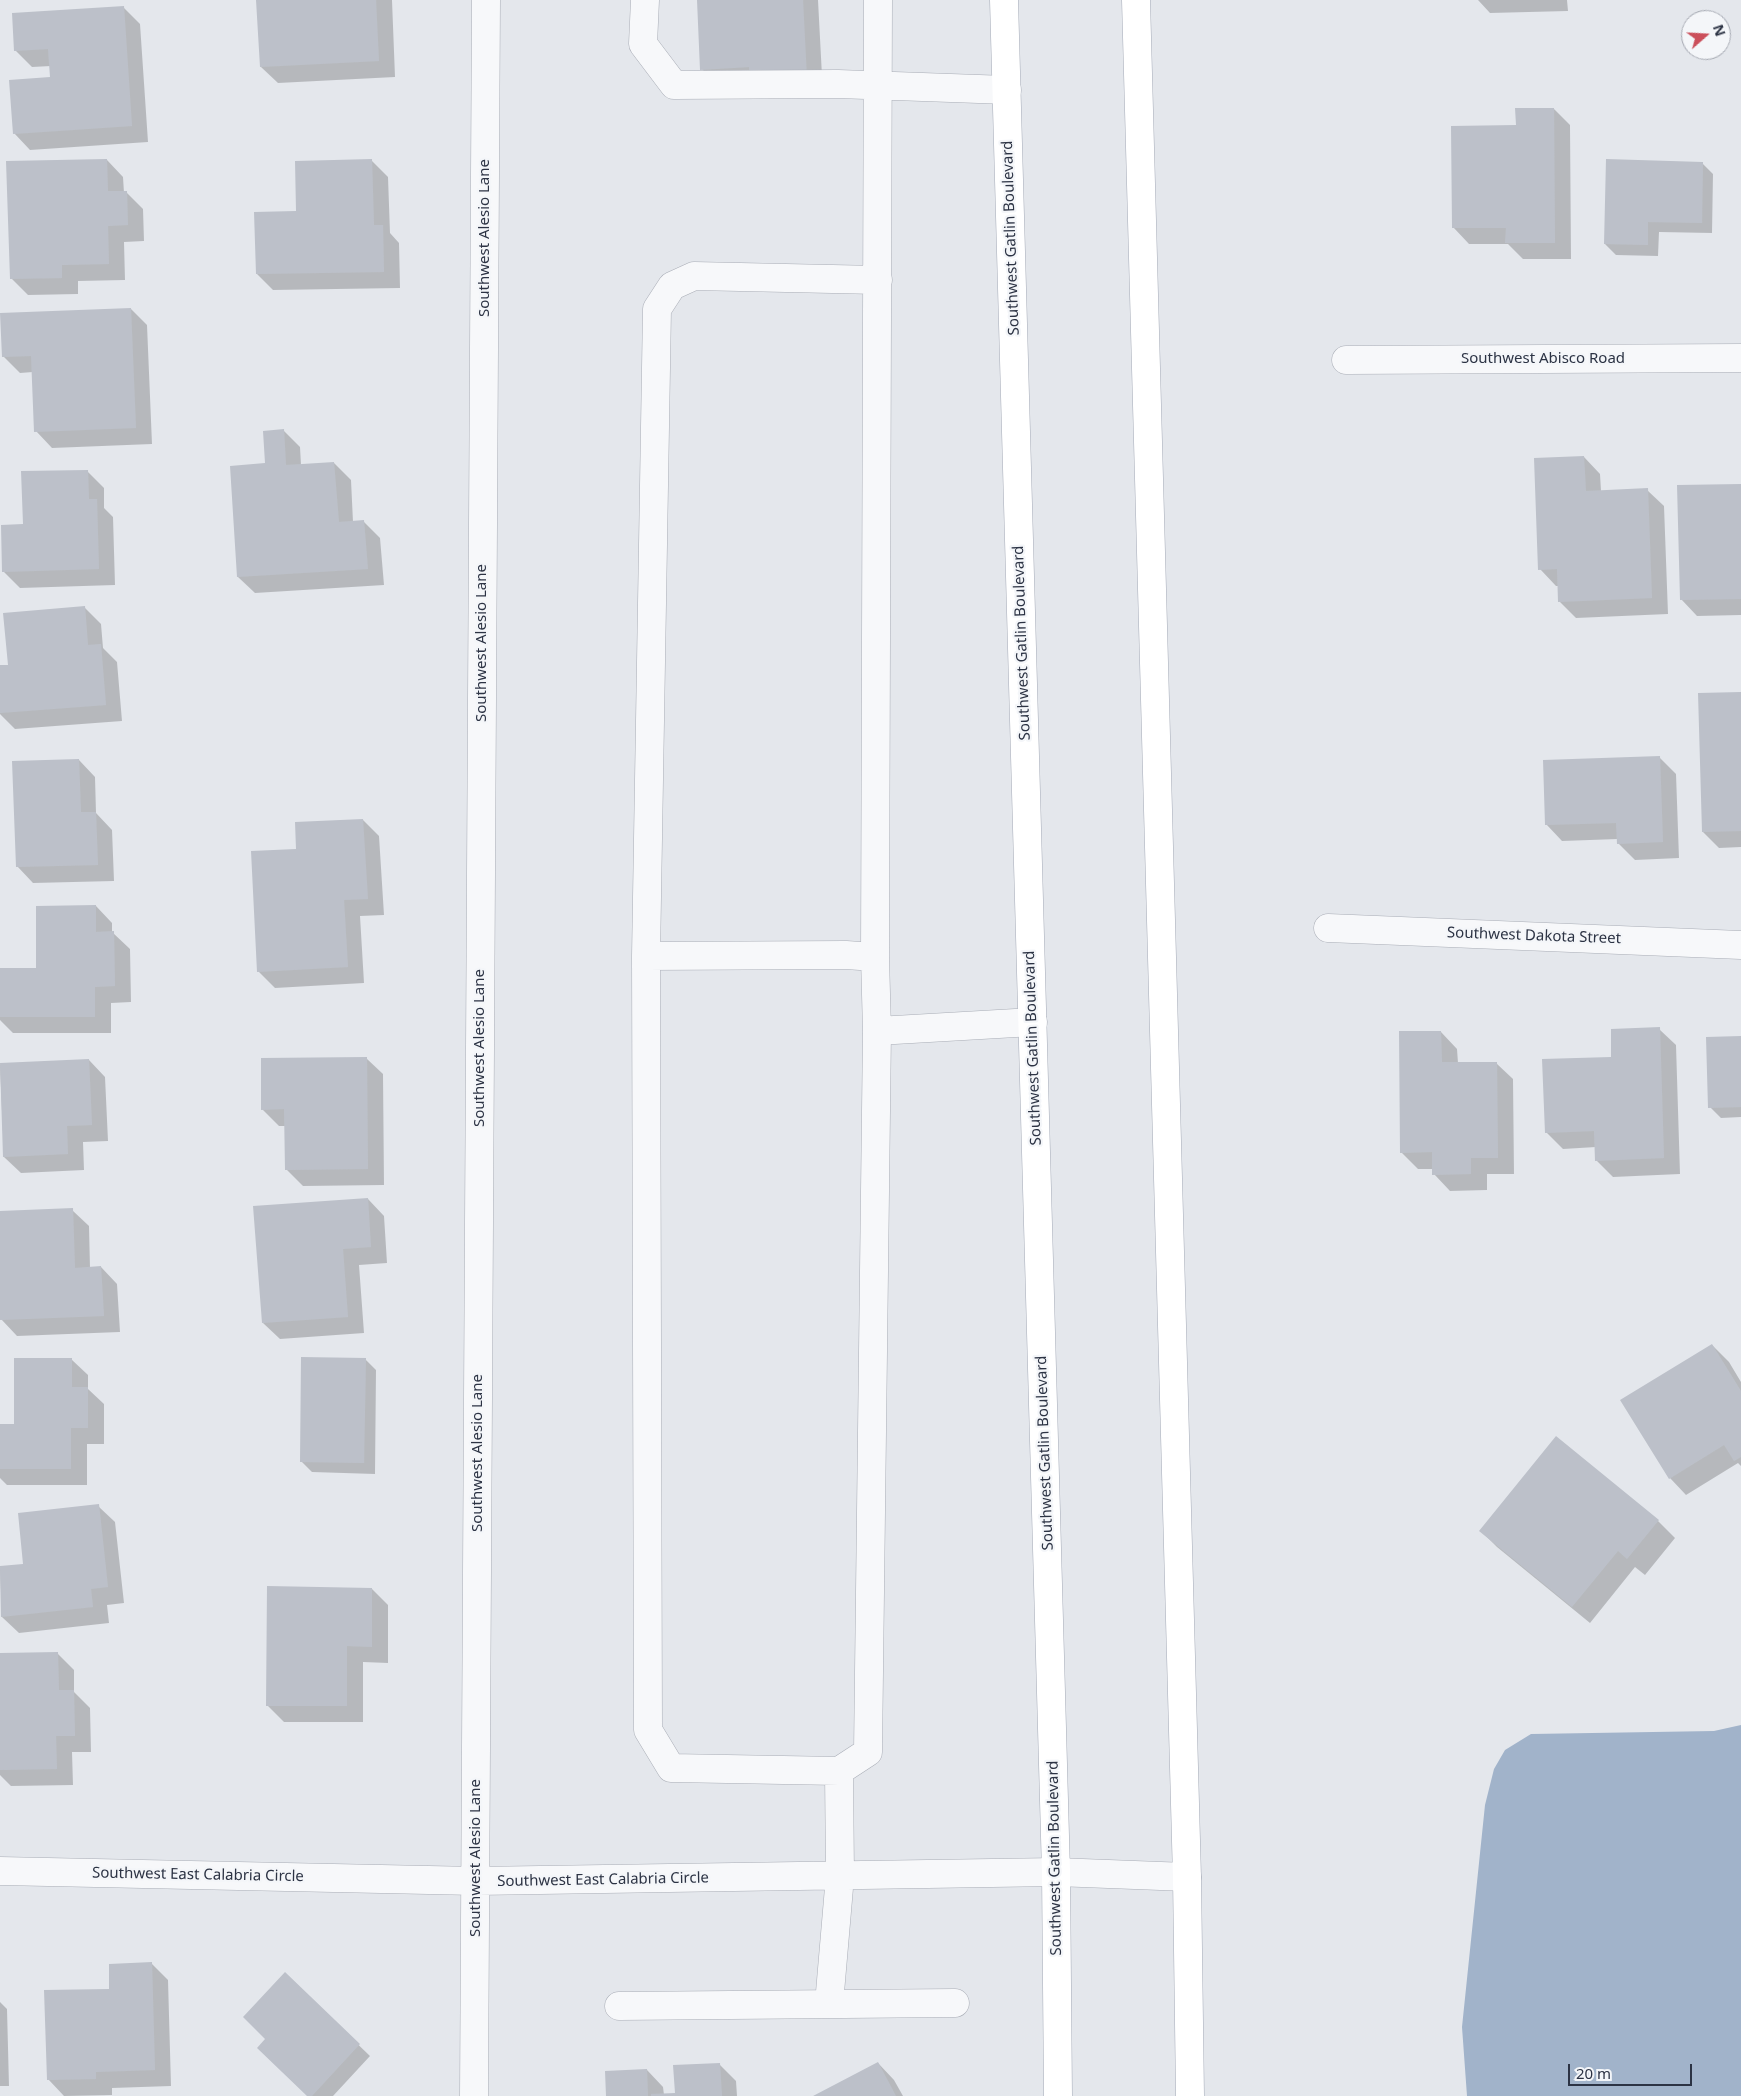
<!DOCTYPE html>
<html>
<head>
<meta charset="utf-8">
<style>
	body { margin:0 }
	#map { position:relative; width:1741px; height:2096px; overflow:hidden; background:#e4e7ec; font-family:"Noto Sans",sans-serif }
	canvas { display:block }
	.north { position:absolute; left:1681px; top:10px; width:50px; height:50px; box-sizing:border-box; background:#f4f6f9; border:1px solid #a4a8b1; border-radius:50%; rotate:71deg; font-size:14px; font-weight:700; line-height:20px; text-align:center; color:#2c3344 }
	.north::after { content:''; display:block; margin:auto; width:18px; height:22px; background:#cb4f5b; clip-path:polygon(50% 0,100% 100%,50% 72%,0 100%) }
	.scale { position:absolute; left:1568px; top:2064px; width:124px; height:22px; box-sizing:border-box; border:2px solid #2c3344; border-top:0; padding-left:6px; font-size:15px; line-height:18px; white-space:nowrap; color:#2c3344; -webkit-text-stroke:4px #f4f6f9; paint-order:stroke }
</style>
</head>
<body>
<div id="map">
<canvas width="1741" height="2096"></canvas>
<div class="north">N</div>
<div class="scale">20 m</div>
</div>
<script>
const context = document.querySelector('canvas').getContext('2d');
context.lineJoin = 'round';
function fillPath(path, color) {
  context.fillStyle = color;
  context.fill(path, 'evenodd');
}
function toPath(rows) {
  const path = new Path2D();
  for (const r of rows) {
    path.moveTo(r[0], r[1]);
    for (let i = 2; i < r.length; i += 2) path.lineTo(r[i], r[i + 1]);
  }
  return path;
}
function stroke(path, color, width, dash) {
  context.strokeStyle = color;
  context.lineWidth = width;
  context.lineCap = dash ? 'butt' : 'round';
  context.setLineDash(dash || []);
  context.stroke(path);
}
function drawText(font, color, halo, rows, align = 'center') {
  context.font = font + ' "Noto Sans",sans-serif';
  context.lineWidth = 4.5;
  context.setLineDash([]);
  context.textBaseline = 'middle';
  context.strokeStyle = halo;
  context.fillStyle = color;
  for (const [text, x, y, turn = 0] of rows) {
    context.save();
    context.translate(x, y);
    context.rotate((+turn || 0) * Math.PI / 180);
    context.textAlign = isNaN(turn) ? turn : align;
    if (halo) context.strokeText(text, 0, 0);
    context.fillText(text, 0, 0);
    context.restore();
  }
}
const water = toPath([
	[1741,1725,1741,2096,1467,2096,1462,2027,1485,1805,1494,1769,1505,1750,1531,1734,1714,1731]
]);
const shadow = toPath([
	[258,0,392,0,395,77,278,83,261,67],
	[698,0,818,0,823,95,768,99,752,84,718,86,702,69],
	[1478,0,1567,0,1568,11,1490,13],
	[124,8,140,24,148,142,30,150,14,133,52,78,51,66,32,67,15,50],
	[1554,109,1570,125,1571,259,1523,259,1508,244,1469,244,1453,227,1517,127],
	[107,160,123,177,124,193,127,193,143,209,144,241,124,242,125,280,78,281,78,294,28,295,11,278],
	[372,161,388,177,390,233,399,243,400,288,273,290,257,274,297,212],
	[1702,163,1713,174,1712,233,1659,232,1658,256,1616,255,1605,244],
	[131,309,147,325,152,444,52,448,36,431,33,372,20,373,3,356],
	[284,431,300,447,301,465,334,463,351,480,353,522,363,521,380,538,384,585,255,593,238,577,267,464],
	[1584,457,1600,474,1601,491,1647,490,1664,506,1668,614,1576,618,1559,601,1559,586,1556,586,1540,569],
	[87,471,104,488,104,508,113,517,115,585,20,588,3,571,24,526],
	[1741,485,1741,615,1697,616,1681,599],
	[84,607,101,624,103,648,117,662,122,721,15,729,0,714,0,667,9,666],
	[1741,693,1741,847,1719,848,1703,832],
	[1659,757,1676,774,1679,858,1635,860,1618,843,1618,839,1562,841,1546,824],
	[79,760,95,777,96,813,112,830,114,881,33,883,17,866],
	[363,820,379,836,384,915,360,916,364,983,275,988,258,971,297,850],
	[96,906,112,923,112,932,130,949,131,1002,111,1003,111,1033,13,1033,0,1020,0,970,37,969],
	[1659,1029,1676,1045,1680,1174,1613,1177,1596,1160,1596,1147,1563,1149,1546,1132,1613,1058],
	[1441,1032,1457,1049,1458,1063,1496,1063,1513,1079,1514,1174,1487,1174,1487,1190,1450,1191,1434,1174,1433,1169,1418,1169,1401,1152],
	[1741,1037,1741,1117,1721,1118,1710,1107],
	[366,1058,383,1074,384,1185,303,1186,286,1169,286,1126,279,1126,262,1109],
	[89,1060,105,1077,108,1141,83,1142,84,1170,21,1173,4,1157,0,1065],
	[368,1199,384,1216,387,1263,359,1265,364,1333,280,1339,263,1323],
	[72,1210,89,1226,90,1268,101,1267,117,1284,120,1332,17,1336,1,1319,0,1213],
	[1712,1345,1729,1362,1741,1382,1741,1466,1738,1463,1686,1495,1670,1478],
	[71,1359,88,1375,88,1389,104,1404,104,1444,87,1444,87,1485,7,1485,0,1478,0,1425,15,1425],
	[365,1359,376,1370,375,1474,312,1472,301,1461],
	[1556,1438,1658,1521,1675,1538,1645,1575,1635,1567,1590,1623,1497,1547,1481,1531],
	[98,1506,115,1522,124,1603,107,1605,109,1623,19,1633,2,1617,0,1568,24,1565],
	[372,1589,388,1605,388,1663,363,1662,363,1722,284,1722,267,1705],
	[57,1653,74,1670,74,1692,90,1708,91,1752,72,1752,73,1785,11,1786,0,1775,0,1654],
	[152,1964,168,1980,171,2086,112,2088,112,2095,64,2096,48,2079,111,1990],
	[285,1974,370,2056,333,2096,309,2096],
	[0,2002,7,2009,9,2086,0,2086],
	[878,2063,894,2080,903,2096,816,2096],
	[720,2065,736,2081,737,2096,607,2096,647,2070,663,2087,664,2095,676,2094]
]);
const building = toPath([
	[256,0,376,0,379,61,260,67],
	[697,0,803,0,807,79,750,83,749,67,700,70],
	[124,6,132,126,13,134,9,80,50,77,48,49,14,51,12,13],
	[1515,108,1554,108,1555,243,1505,243,1506,228,1452,228,1451,126,1516,125],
	[107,159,108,191,127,191,128,225,108,226,109,264,62,265,62,278,10,279,6,161],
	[372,159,374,225,383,225,384,272,256,274,254,212,296,211,295,161],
	[1606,159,1703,162,1702,223,1648,222,1648,245,1604,244],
	[131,308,136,428,34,432,31,356,2,357,0,313],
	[284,429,286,465,334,462,339,522,364,520,368,569,237,577,230,466,265,463,263,431],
	[1584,456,1586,491,1648,488,1652,598,1558,602,1557,569,1538,570,1534,458],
	[88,470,89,499,97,499,99,569,2,572,1,525,23,524,21,471],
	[1741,484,1741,599,1680,600,1677,485],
	[85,606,88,645,101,644,106,705,0,713,0,665,8,665,3,613],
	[1741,692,1741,831,1702,832,1698,693],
	[1660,756,1663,842,1617,844,1616,823,1545,825,1543,760],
	[79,759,81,812,96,812,98,865,16,867,12,761],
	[363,819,368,899,344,900,348,967,257,972,251,851,296,849,295,822],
	[96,905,96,932,114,931,115,986,95,987,95,1017,0,1017,0,968,36,968,36,906],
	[1660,1027,1664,1158,1595,1161,1594,1131,1545,1133,1542,1059,1611,1057,1611,1029],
	[1399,1031,1441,1031,1442,1062,1497,1062,1498,1158,1471,1158,1471,1174,1432,1175,1432,1152,1400,1153],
	[1741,1036,1741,1107,1708,1108,1706,1037],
	[367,1057,368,1169,285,1170,284,1109,261,1110,261,1058],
	[89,1059,92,1125,67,1126,68,1154,3,1157,0,1063],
	[368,1198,371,1247,343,1249,348,1317,262,1323,253,1206],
	[73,1208,75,1268,101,1266,104,1316,0,1320,0,1211],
	[1712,1344,1741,1391,1741,1457,1734,1461,1724,1445,1669,1479,1620,1400],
	[301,1357,366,1358,364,1463,300,1462],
	[14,1358,72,1358,72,1387,88,1387,88,1428,71,1428,71,1469,0,1469,0,1424,14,1424],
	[1556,1436,1659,1520,1627,1559,1618,1551,1572,1607,1479,1531],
	[99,1504,108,1587,91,1589,93,1607,1,1617,0,1566,23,1564,18,1513],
	[267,1586,372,1588,372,1647,347,1646,347,1706,266,1706],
	[58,1652,59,1690,74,1690,75,1736,56,1736,57,1769,0,1770,0,1653],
	[152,1962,155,2070,96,2072,96,2079,47,2080,44,1990,109,1989,109,1964],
	[285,1972,360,2044,312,2096,307,2096,257,2048,265,2039,243,2017],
	[878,2062,896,2096,813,2096],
	[720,2063,722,2096,651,2096,651,2094,675,2093,673,2065],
	[647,2069,648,2096,606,2096,605,2071]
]);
const minor = toPath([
	[645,0,643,44,674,85,838,84,1007,90],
	[1346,360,1741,358],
	[1328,928,1741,945],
	[646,956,657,309,672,286,694,276,878,280],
	[875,957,878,0],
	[877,1031,868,1752,839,1771,671,1768,648,1730,646,956,846,955,875,957,877,1031,1033,1022],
	[0,1871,476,1881,1056,1872,1187,1877],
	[829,2004,840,1876,839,1771],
	[619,2006,955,2003],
	[474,2096,486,0]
]);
const major = toPath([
	[1004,0,1056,1872,1058,2096],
	[1136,0,1187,1877,1190,2096]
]);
const streetNames = [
	["Southwest Alesio Lane",485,238,-90],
	["Southwest Gatlin Boulevard",1011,238,-92],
	["Southwest Abisco Road",1543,359],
	["Southwest Alesio Lane",482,643,-90],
	["Southwest Gatlin Boulevard",1022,643,-92],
	["Southwest Dakota Street",1534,936,2],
	["Southwest Alesio Lane",480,1048,-90],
	["Southwest Gatlin Boulevard",1033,1048,-92],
	["Southwest Alesio Lane",478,1453,-90],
	["Southwest Gatlin Boulevard",1045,1453,-92],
	["Southwest Alesio Lane",476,1858,-90],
	["Southwest Gatlin Boulevard",1055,1858,-91],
	["Southwest East Calabria Circle",198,1875,1],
	["Southwest East Calabria Circle",603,1880,-1]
];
fillPath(water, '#a1b3ca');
fillPath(shadow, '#0003');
fillPath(building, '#bcc0c9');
stroke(minor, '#a9adb6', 29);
stroke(major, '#a4aab7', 29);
stroke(minor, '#f7f8fa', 28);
stroke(major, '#fff', 28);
drawText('15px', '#2c3344', '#f4f6f9', streetNames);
</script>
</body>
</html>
